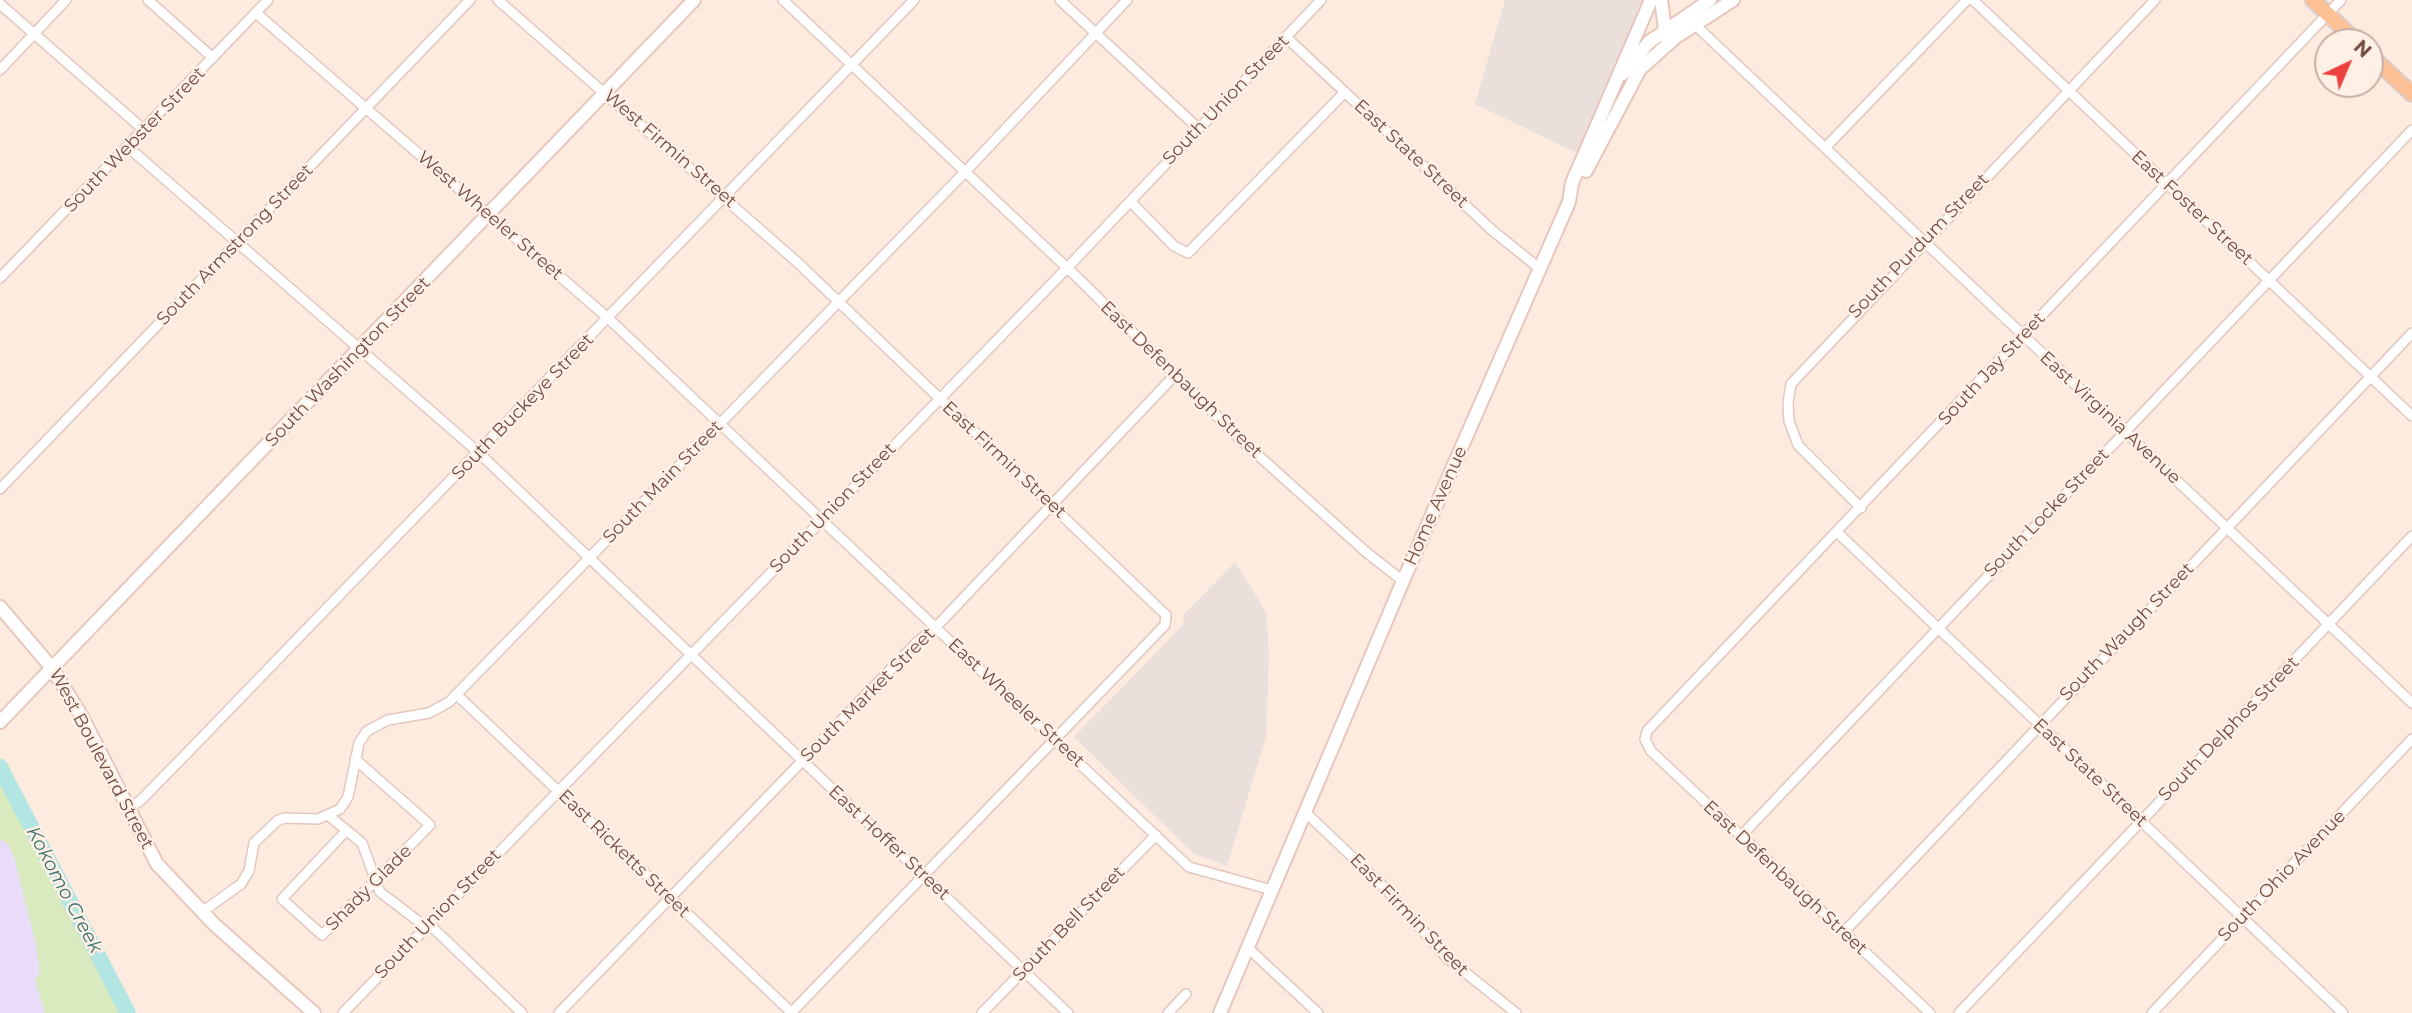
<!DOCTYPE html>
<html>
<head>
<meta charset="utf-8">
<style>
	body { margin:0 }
	#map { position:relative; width:2412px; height:1013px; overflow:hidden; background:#fdebdf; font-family:Montserrat,sans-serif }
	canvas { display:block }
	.north { position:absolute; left:2314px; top:28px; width:70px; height:70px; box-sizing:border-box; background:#fff0e6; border:2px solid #c7afa6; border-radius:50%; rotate:44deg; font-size:19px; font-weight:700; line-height:28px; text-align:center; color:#734d46 }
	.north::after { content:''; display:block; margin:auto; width:24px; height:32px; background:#eb423f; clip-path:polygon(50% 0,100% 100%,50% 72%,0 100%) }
</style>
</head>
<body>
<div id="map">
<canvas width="2412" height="1013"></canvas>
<div class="north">N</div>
</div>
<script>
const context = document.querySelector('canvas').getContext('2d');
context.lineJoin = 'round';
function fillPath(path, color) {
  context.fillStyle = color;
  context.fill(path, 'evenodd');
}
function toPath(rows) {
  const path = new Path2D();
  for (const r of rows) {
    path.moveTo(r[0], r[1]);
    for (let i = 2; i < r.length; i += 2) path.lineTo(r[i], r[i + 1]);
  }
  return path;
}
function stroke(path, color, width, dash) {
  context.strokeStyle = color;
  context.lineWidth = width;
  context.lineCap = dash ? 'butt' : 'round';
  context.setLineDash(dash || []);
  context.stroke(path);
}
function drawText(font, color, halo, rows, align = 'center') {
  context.font = font + ' Montserrat,sans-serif';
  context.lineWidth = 5;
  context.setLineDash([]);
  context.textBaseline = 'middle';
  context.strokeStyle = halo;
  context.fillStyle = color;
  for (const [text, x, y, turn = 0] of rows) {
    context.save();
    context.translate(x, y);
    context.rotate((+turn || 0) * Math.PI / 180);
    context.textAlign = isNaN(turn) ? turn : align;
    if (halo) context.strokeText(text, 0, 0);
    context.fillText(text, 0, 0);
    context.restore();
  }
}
const industrial = toPath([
	[1505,0,1647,0,1577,153,1475,104],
	[1235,562,1266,612,1269,654,1266,737,1227,866,1194,854,1074,737,1183,625,1184,614]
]);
const education = toPath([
	[0,767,38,837,128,1013,0,1013]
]);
const green = toPath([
	[0,767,38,837,128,1013,45,1013,35,980,40,972,36,945,14,857,8,844,0,839]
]);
const river = toPath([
	[0,767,128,1013]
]);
const street = toPath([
	[148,0,213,58],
	[498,0,797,262,1166,615,1165,625,791,1013],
	[783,0,1081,281,1240,439,1366,552,1403,581],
	[1060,0,1199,129],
	[1973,0,2412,416],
	[0,4,144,130],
	[256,13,608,318,1189,867,1272,890],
	[1692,22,2412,703],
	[1286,37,1493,231,1539,268],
	[0,70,66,0],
	[128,147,479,453,1068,1013],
	[1825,148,1967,0],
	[1130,201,1174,246,1188,253,1345,92],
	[0,278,268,0],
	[0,489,470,0],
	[1861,508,1798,445,1789,421,1788,403,1791,384,2155,0],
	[1838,533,2343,1013],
	[457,695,792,1013],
	[128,809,141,800,190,750,914,0],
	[1305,812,1386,889,1447,958,1516,1013],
	[329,816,362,843,380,892,426,927,432,927,522,1013],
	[346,831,282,899,322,935,430,825,355,759],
	[1741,836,2412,130],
	[202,912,241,884,249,871,254,843,277,821,284,818,318,819,340,809,348,797,359,743,367,731,388,720,429,713,449,702,965,172,1127,0],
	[1844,932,2412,333],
	[1248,948,1318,1013],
	[343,1013,1068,267,1321,0],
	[559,1013,916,643,936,627,1175,375],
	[982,1013,1156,835],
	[1168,1013,1186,994],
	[1930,1013,1651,751,1645,739,1647,731,2341,0],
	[1959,1013,2412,536],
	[2152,1013,2412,739]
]);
const secondary = toPath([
	[1661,0,1666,37],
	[1623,74,1649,42,1710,0],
	[1586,171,1640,69,1676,37,1733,0],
	[0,607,52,668,82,717,157,864,215,925,314,1013],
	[0,722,694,0],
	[1220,1013,1403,581,1569,202,1572,183,1651,0]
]);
const primary = toPath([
	[2313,0,2357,42],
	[2370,55,2412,94]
]);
const streetNames = [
	["South Union Street",1226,100,-46],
	["South Webster Street",135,140,-46],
	["West Firmin Street",670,149,41],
	["East State Street",1411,154,43],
	["East Foster Street",2192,208,43],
	["West Wheeler Street",490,216,41],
	["South Armstrong Street",235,245,-46],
	["South Purdum Street",1919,246,-46],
	["South Washington Street",348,362,-46],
	["South Jay Street",1992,369,-47],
	["East Defenbaugh Street",1181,380,44],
	["South Buckeye Street",523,407,-46],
	["East Virginia Avenue",2110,418,43],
	["East Firmin Street",1004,460,43],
	["South Main Street",663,482,-46],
	["Home Avenue",1436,506,-66],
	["South Union Street",833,508,-46],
	["South Locke Street",2047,513,-46],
	["South Waugh Street",2127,632,-46],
	["South Market Street",868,695,-45],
	["East Wheeler Street",1016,703,43],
	["South Delphos Street",2229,729,-46],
	["West Boulevard Street",101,759,62],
	["East State Street",2090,773,43],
	["East Hoffer Street",889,843,43],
	["East Ricketts Street",624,854,44],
	["South Ohio Avenue",2282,876,-46],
	["East Defenbaugh Street",1785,878,43],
	["Shady Glade",369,888,-45],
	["South Union Street",438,914,-46],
	["East Firmin Street",1409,915,46],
	["South Bell Street",1069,924,-46]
];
const waterNames = [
	["Kokomo Creek",64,890,62]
];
fillPath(industrial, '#ebdfdb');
fillPath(education, '#e8dcf9');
fillPath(green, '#d9eabe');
stroke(river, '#b3e6e3', 16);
stroke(street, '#e3c7be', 12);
stroke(secondary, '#e8c6bb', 16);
stroke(primary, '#d8cdcb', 18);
stroke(street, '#fff', 9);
stroke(secondary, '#fff', 12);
stroke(primary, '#fec195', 14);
drawText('18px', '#734d46', '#fff0e6', streetNames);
drawText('italic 19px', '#387370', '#fff0e6', waterNames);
</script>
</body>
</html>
